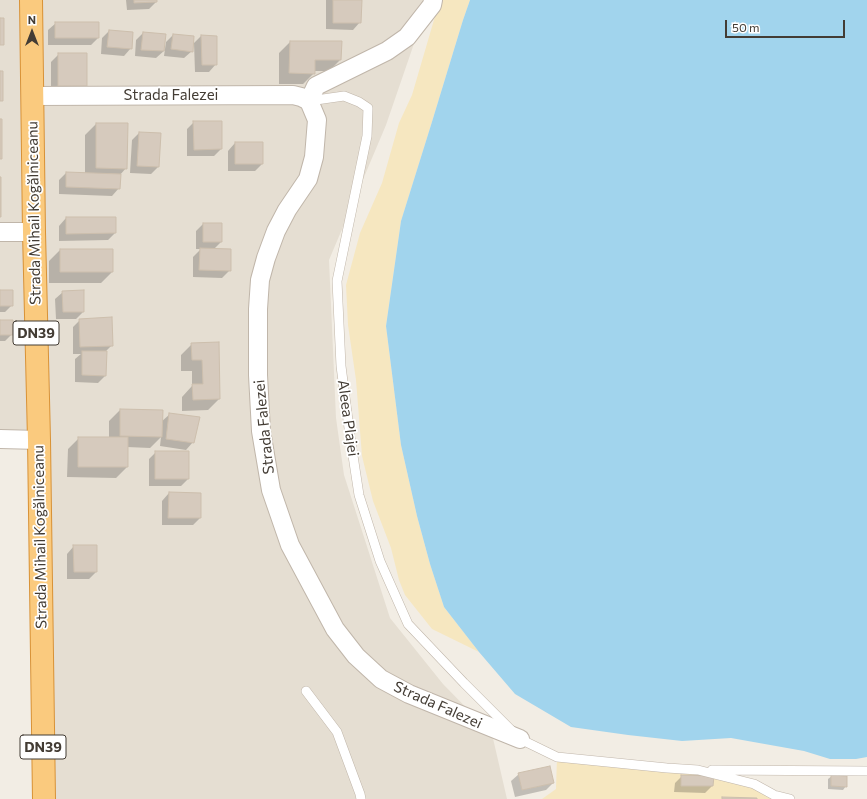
<!DOCTYPE html>
<html>
<head>
<meta charset="utf-8">
<style>
	body { margin:0 }
	#map { position:relative; width:867px; height:799px; overflow:hidden; background:#f2ede4; font-family:Commissioner,sans-serif }
	canvas { display:block }
	.north { position:absolute; left:12px; top:12px; width:40px; height:40px; -webkit-text-stroke:3px #fff; paint-order:stroke; rotate:0deg; font-size:11px; font-weight:700; line-height:16px; text-align:center; color:#433c34 }
	.north::after { content:''; display:block; margin:auto; width:14px; height:18px; background:#433c34; clip-path:polygon(50% 0,100% 100%,50% 72%,0 100%) }
	.scale { position:absolute; left:725px; top:20px; width:120px; height:18px; box-sizing:border-box; border:2px solid #433c34; border-top:0; padding-left:5px; font-size:12px; line-height:14px; white-space:nowrap; color:#433c34; -webkit-text-stroke:3px #fff; paint-order:stroke }
</style>
</head>
<body>
<div id="map">
<canvas width="867" height="799"></canvas>
<div class="north">N</div>
<div class="scale">50 m</div>
</div>
<script>
const context = document.querySelector('canvas').getContext('2d');
context.lineJoin = 'round';
function fillPath(path, color) {
  context.fillStyle = color;
  context.fill(path, 'evenodd');
}
function toPath(rows) {
  const path = new Path2D();
  for (const r of rows) {
    path.moveTo(r[0], r[1]);
    for (let i = 2; i < r.length; i += 2) path.lineTo(r[i], r[i + 1]);
  }
  return path;
}
function stroke(path, color, width, dash) {
  context.strokeStyle = color;
  context.lineWidth = width;
  context.lineCap = dash ? 'butt' : 'round';
  context.setLineDash(dash || []);
  context.stroke(path);
}
function drawText(font, color, halo, rows, align = 'center') {
  context.font = font + ' Commissioner,sans-serif';
  context.lineWidth = 3.5;
  context.setLineDash([]);
  context.textBaseline = 'middle';
  context.strokeStyle = halo;
  context.fillStyle = color;
  for (const [text, x, y, turn = 0] of rows) {
    context.save();
    context.translate(x, y);
    context.rotate((+turn || 0) * Math.PI / 180);
    context.textAlign = isNaN(turn) ? turn : align;
    if (halo) context.strokeText(text, 0, 0);
    context.fillText(text, 0, 0);
    context.restore();
  }
}
const residential = toPath([
	[0,0,429,0,386,125,329,260,336,418,344,475,390,618,443,684,492,734,507,799,39,799,39,440,0,439]
]);
const sand = toPath([
	[441,0,470,0,463,20,431,125,401,221,386,326,401,445,417,516,430,564,444,607,479,652,432,629,405,595,399,580,391,548,373,501,362,456,356,380,348,325,346,285,360,233,382,183,399,123,412,95,436,13],
	[557,757,698,770,790,799,542,799,556,789]
]);
const water = toPath([
	[470,0,867,0,867,757,856,759,830,759,804,751,731,738,682,741,628,735,571,727,515,694,479,652,444,607,430,564,417,516,401,445,386,326,401,221,431,125,463,20]
]);
const shadow = toPath([
	[126,0,156,0,156,2,149,9,127,10],
	[326,0,361,0,360,22,353,30,326,29],
	[56,23,98,38,91,45,48,45,48,30],
	[109,31,131,48,124,56,101,54,102,38],
	[143,33,165,50,156,58,135,56,136,40],
	[173,35,192,51,184,58,164,56,166,42],
	[201,36,216,64,209,72,195,72,194,43],
	[290,42,341,42,340,60,329,71,314,71,314,73,303,84,279,84,279,53],
	[59,54,86,85,78,93,51,93,51,62],
	[194,122,221,149,214,156,187,156,187,129],
	[96,124,126,168,120,175,119,188,112,196,59,194,59,180,66,173,85,174,85,135],
	[139,133,160,134,158,167,151,174,130,173,132,140],
	[235,143,262,164,255,171,228,171,228,151],
	[66,218,115,218,115,233,108,240,59,241,59,226],
	[203,224,221,242,213,250,230,270,222,278,193,277,193,257,201,249,196,249,196,231],
	[60,250,112,250,112,272,101,283,49,283,49,261],
	[0,291,12,305,5,312,0,312],
	[63,292,83,312,76,319,56,319,55,299],
	[80,320,112,345,106,351,106,375,98,383,75,382,75,359,81,354,73,354,73,327],
	[0,321,12,334,5,341,0,341],
	[218,343,219,399,208,410,182,411,182,397,192,386,192,371,181,371,181,355,192,344],
	[120,410,161,422,170,414,193,442,186,450,160,446,161,437,150,448,127,447,127,467,116,478,67,477,68,449,79,438,109,438,109,421],
	[156,452,188,479,181,486,149,486,149,459],
	[169,493,200,518,193,525,162,525,162,501],
	[74,546,96,572,89,579,67,579,67,554],
	[519,774,553,783,546,790,515,797,511,781],
	[682,776,712,786,705,793,674,792,675,783],
	[832,776,846,786,843,790,828,789,828,779]
]);
const building = toPath([
	[134,0,157,0,157,2,134,3,134,0],
	[333,0,362,0,361,23,333,23,333,0],
	[0,18,4,18,4,45,0,45,0,18],
	[55,22,99,22,99,38,55,38,55,22],
	[109,30,133,32,132,49,107,47,109,30],
	[143,32,166,34,164,51,141,50,143,32],
	[173,34,194,36,193,52,171,49,173,34],
	[201,35,217,36,217,65,202,65,201,35],
	[290,41,342,41,341,60,315,60,315,74,289,73,290,41],
	[58,53,87,53,87,86,58,86,58,53],
	[0,71,3,71,3,101,0,101,0,71],
	[0,119,2,119,2,159,0,159,0,119],
	[193,121,222,121,222,149,194,150,193,121],
	[96,123,128,123,127,169,96,168,96,123],
	[139,132,161,133,159,167,137,166,139,132],
	[235,142,263,142,263,164,235,164,235,142],
	[66,172,121,174,120,189,66,187,66,172],
	[0,177,1,177,1,217,0,217,0,177],
	[66,217,116,217,116,233,66,234,66,217],
	[203,223,222,223,222,242,203,242,203,223],
	[200,248,231,249,231,271,199,270,200,248],
	[60,249,113,249,113,272,60,272,60,249],
	[0,290,13,290,13,306,0,306,0,290],
	[84,290,84,312,63,312,62,291,84,290],
	[112,317,113,346,80,347,79,319,112,317],
	[0,320,13,320,13,335,0,335,0,320],
	[219,342,220,399,193,400,192,384,203,384,202,360,192,360,191,343,219,342],
	[82,351,107,351,106,376,82,375,82,351],
	[120,409,163,410,162,437,120,436,120,409],
	[169,413,200,417,194,443,166,439,169,413],
	[78,437,128,437,128,467,78,467,78,437],
	[155,451,189,451,189,479,155,479,155,451],
	[169,492,201,493,201,518,168,518,169,492],
	[73,545,97,545,97,572,74,572,73,545],
	[550,766,554,783,522,790,518,773,550,766],
	[681,775,714,776,713,786,681,786,681,775],
	[831,775,847,776,847,787,831,786,831,775],
	[722,797,757,798,757,799,722,799,722,797]
]);
const service = toPath([
	[309,101,344,96,359,102,368,108,367,136,337,281,341,366,350,436,359,495,380,561,408,624,464,683,520,739,557,757,667,768,698,770,754,784,774,795,790,799],
	[306,691,337,732,360,794,361,799],
	[712,770,867,771]
]);
const minor = toPath([
	[32,96,293,95,301,97,309,101,317,120,314,157,308,179,287,210,276,231,266,258,260,280,258,309,258,375,261,431,271,490,290,545,335,629,356,656,381,679,409,694,520,739],
	[309,101,316,86,387,51,407,37,432,5,433,0],
	[0,232,34,232],
	[0,439,39,440]
]);
const trunk = toPath([
	[31,0,34,232,39,440,44,799]
]);
const shields = [
	[36,333,46],
	[43,747,46]
];
const shieldNames = [
	["DN39",36,333],
	["DN39",43,747]
];
const streetNames = [
	["Strada Falezei",171,95],
	["Strada Mihail Kogălniceanu",34,213,-91],
	["Aleea Plajei",348,418,82],
	["Strada Falezei",264,427,-96],
	["Strada Mihail Kogălniceanu",40,537,-91],
	["Strada Falezei",438,705,24]
];
fillPath(residential, '#e5ded2');
fillPath(sand, '#f6e7c0');
fillPath(water, '#a1d4ed');
fillPath(shadow, '#0003');
fillPath(building, '#d6cabd');
stroke(building, '#cdbfad', 1);
stroke(service, '#c0b6aa', 10);
stroke(minor, '#c0b6aa', 20);
stroke(trunk, '#d89237', 24);
stroke(service, '#fff', 9);
stroke(minor, '#fff', 18);
stroke(trunk, '#faca7e', 22);
for (const [x, y, w] of shields) {
  const box = new Path2D();
  box.roundRect(x - w / 2, y - 12, w, 24, 3);
  context.fillStyle = '#fff';
  context.fill(box);
  stroke(box, '#433c34', 1);
}
drawText('bold 14px', '#433c34', null, shieldNames);
drawText('15px', '#433c34', '#fff', streetNames);
</script>
</body>
</html>
